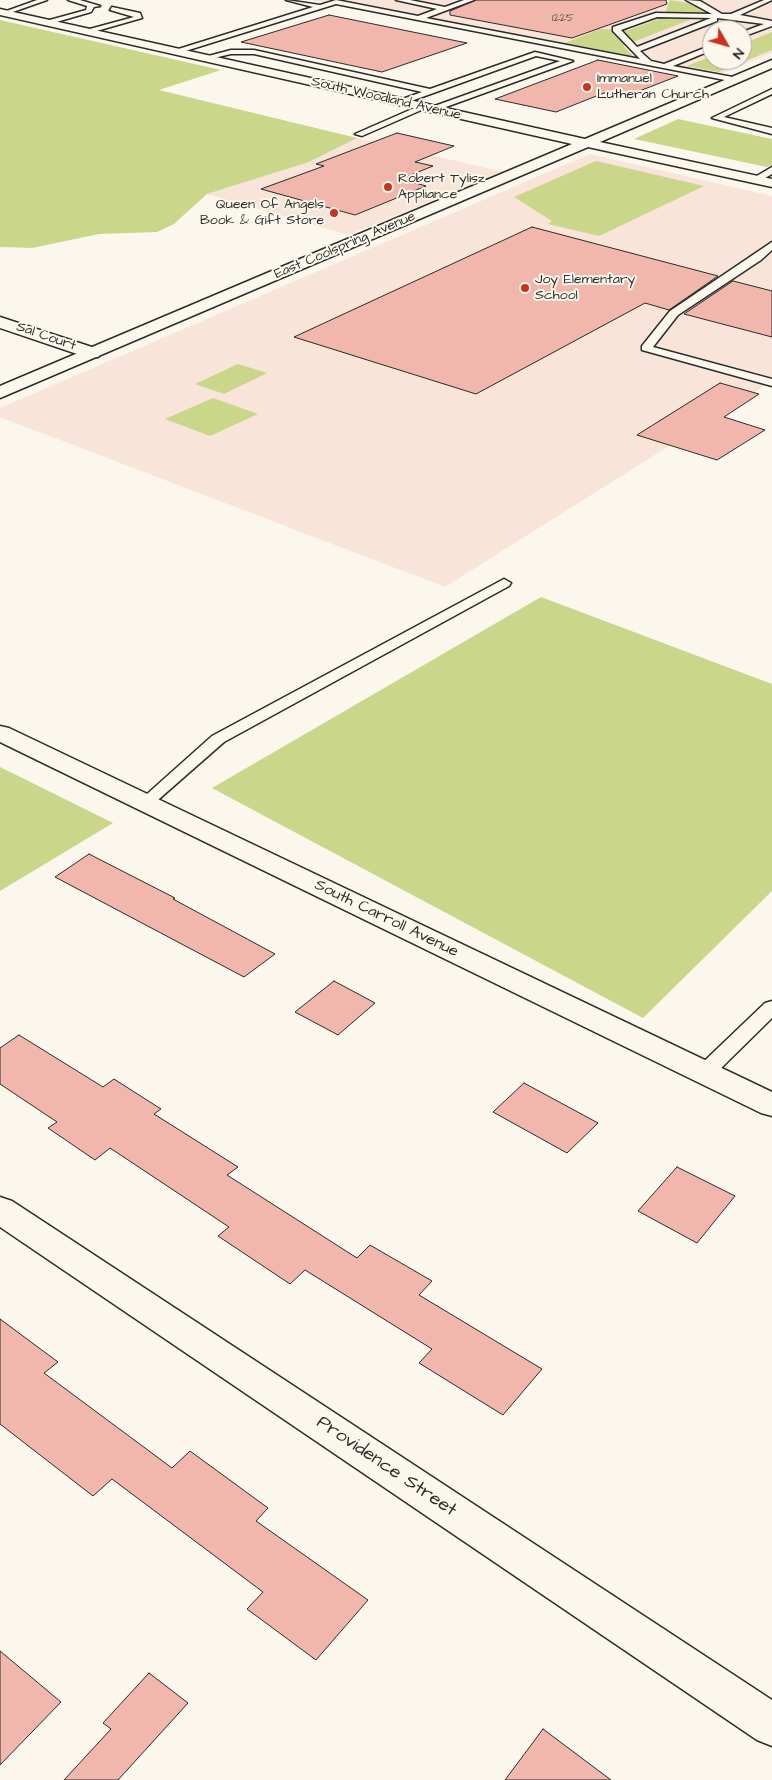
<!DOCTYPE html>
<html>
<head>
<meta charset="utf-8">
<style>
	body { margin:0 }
	#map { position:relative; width:772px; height:1780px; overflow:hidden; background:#fbf7ec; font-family:"Architects Daughter",sans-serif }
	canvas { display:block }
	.north { position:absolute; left:702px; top:20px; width:50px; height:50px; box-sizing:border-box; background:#fbf7ec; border:1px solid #a8a59f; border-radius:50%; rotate:128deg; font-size:14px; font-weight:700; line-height:20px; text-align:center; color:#2b2b2b }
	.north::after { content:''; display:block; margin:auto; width:18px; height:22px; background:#c8321e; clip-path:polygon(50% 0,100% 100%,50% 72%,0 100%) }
</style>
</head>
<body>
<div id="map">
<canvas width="772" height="1780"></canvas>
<div class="north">N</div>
</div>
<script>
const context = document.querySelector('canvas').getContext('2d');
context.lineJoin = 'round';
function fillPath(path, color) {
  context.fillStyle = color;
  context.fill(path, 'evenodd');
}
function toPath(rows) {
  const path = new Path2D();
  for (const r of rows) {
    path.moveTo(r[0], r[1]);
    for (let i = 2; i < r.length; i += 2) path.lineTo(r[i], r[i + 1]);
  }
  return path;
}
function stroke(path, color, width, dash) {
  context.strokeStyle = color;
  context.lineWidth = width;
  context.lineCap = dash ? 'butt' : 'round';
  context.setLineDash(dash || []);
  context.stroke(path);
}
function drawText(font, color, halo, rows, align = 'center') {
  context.font = font + ' "Architects Daughter",sans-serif';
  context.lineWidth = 4;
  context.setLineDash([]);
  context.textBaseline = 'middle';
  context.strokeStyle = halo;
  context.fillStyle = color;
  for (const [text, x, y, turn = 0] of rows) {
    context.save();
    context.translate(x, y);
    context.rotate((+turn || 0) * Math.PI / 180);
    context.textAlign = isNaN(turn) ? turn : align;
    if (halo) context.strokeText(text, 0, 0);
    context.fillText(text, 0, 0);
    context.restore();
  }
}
const built = toPath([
	[310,0,772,0,772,53,711,78],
	[712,30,742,30,742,60,712,60],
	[357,138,504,172,348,235,207,194,309,162],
	[590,154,772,196,772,381,445,587,0,417,0,408]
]);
const green = toPath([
	[670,0,694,4,707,13,623,46,633,56,565,43,600,29,629,30,664,17],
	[0,20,221,70,159,90,357,138,309,162,207,194,174,224,157,232,99,234,32,248,0,247],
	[772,32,772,50,719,72,687,66,712,56,712,60,742,60,742,44],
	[678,119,772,139,772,165,767,167,634,139],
	[596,161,704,186,599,236,548,224,552,221,514,197],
	[238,364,267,373,224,394,195,384],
	[213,398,258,414,210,436,165,419],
	[541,597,772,684,772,891,643,1018,212,788],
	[0,767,113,823,0,891]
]);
const building = toPath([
	[476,0,666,0,667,4,572,38,450,15,450,11,476,0],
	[329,15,467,43,382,72,241,42,329,15],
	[598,60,678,76,624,97,604,93,556,112,495,99,598,60],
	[397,133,454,146,415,162,433,166,401,179,426,186,355,215,261,189,324,166,316,164,397,133],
	[532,227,718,276,669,310,645,303,476,394,294,337,532,227],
	[733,281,772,291,772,337,684,314,733,281],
	[720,383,759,394,724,417,765,430,717,460,637,435,720,383],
	[89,854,175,898,173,899,275,954,244,977,55,877,89,854],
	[334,981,375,1003,338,1035,295,1012,334,981],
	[19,1035,103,1087,114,1079,161,1109,154,1114,238,1167,227,1175,357,1258,370,1245,432,1281,419,1295,542,1369,503,1415,419,1363,432,1349,305,1270,290,1284,218,1236,229,1227,110,1148,95,1160,48,1128,57,1122,0,1084,0,1048,19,1035],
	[524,1083,598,1123,567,1153,493,1112,524,1083],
	[677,1167,735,1196,697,1243,638,1211,677,1167],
	[0,1319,58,1362,44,1373,172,1468,190,1451,268,1508,256,1521,368,1600,316,1660,247,1609,263,1592,112,1479,93,1496,0,1424,0,1319],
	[0,1651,61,1702,0,1765,0,1651],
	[149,1673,188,1703,118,1780,64,1780,111,1729,103,1723,149,1673],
	[543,1729,611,1780,505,1780,543,1729]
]);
const lane = toPath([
	[37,0,47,0,7,14,1,13,37,0],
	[68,0,80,0,100,6,94,7,91,12,46,25,46,21,86,10,87,6,68,0],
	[286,0,320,5,336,0,418,16,437,9,396,0,410,0,445,7,464,0,474,0,426,18,640,59,613,31,613,27,656,13,712,14,686,0,700,1,722,14,731,14,764,0,772,0,740,15,772,21,772,26,742,37,742,32,764,24,717,18,717,21,640,51,651,61,664,64,712,45,712,50,673,66,738,78,739,80,735,82,336,4,179,53,172,51,313,7,286,0],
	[657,17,711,18,637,47,621,30,657,17],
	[112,7,140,13,142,18,86,34,86,30,134,17,110,10,112,7],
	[231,50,254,50,430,89,535,52,573,61,432,112,428,110,429,108,560,61,536,56,400,105,396,103,397,101,422,92,254,54,231,54,205,60,201,58,231,50],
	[772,89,772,94,724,117,772,128,772,134,712,118,772,89],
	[419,106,426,108,362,136,355,134,419,106],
	[772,167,772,174,758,182,750,180,772,167],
	[772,242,772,250,761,260,678,315,653,347,772,379,772,386,642,350,642,346,670,311,772,242],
	[504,579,511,583,509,586,224,742,151,806,145,808,139,806,137,803,212,736,504,579],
	[772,1001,772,1018,711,1078,704,1080,697,1078,694,1073,697,1068,765,1003,772,1001]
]);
const street = toPath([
	[0,317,98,349,101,353,98,357,86,357,0,328,0,317],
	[0,1197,12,1201,772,1700,772,1746,757,1740,0,1227,0,1197]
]);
const secondary = toPath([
	[0,9,585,139,772,60,772,68,600,142,772,179,772,187,588,147,0,398,0,386,572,144,0,15,0,9],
	[0,726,9,728,772,1092,772,1116,761,1113,0,742,0,726]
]);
const markers = [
	[587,87,5,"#c8321e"],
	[388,187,5,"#c8321e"],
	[334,213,5,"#c8321e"],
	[525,288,5,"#c8321e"]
];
const farNumbernames = [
	["1225",563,19]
];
const farPoinames = [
	["Immanuel",597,79],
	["Lutheran Church",597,95],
	["Robert Tylisz",398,179],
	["Appliance",398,195],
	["Queen Of Angels",324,205,"right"],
	["Book & Gift Store",324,221,"right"],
	["Joy Elementary",535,280],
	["School",535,296]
];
const farStreetnames = [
	["South Woodland Avenue",386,99,13],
	["East Coolspring Avenue",345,246,-23],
	["Sal Court",46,337,19]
];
const streetNames = [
	["South Carroll Avenue",386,919,26]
];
const nearStreetnames = [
	["Providence Street",386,1467,34]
];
fillPath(built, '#f8e4d9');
fillPath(green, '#cad689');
fillPath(building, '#f1b7ad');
stroke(building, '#2b2b2b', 1);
stroke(lane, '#2b2b2b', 3);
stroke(street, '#2b2b2b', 3);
stroke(secondary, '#2b2b2b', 3);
fillPath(lane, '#fbf7ec');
fillPath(street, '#fbf7ec');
fillPath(secondary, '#fbf7ec');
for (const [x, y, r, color] of markers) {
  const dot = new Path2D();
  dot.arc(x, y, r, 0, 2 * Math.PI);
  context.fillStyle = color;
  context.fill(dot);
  stroke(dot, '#fbf7ec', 2);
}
drawText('11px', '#5c4e4c', null, farNumbernames);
drawText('14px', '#2b2b2b', '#fbf7ec', farPoinames, 'left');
drawText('14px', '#2b2b2b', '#fbf7ec', farStreetnames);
drawText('16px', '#2b2b2b', '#fbf7ec', streetNames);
drawText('19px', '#2b2b2b', '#fbf7ec', nearStreetnames);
</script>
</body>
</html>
